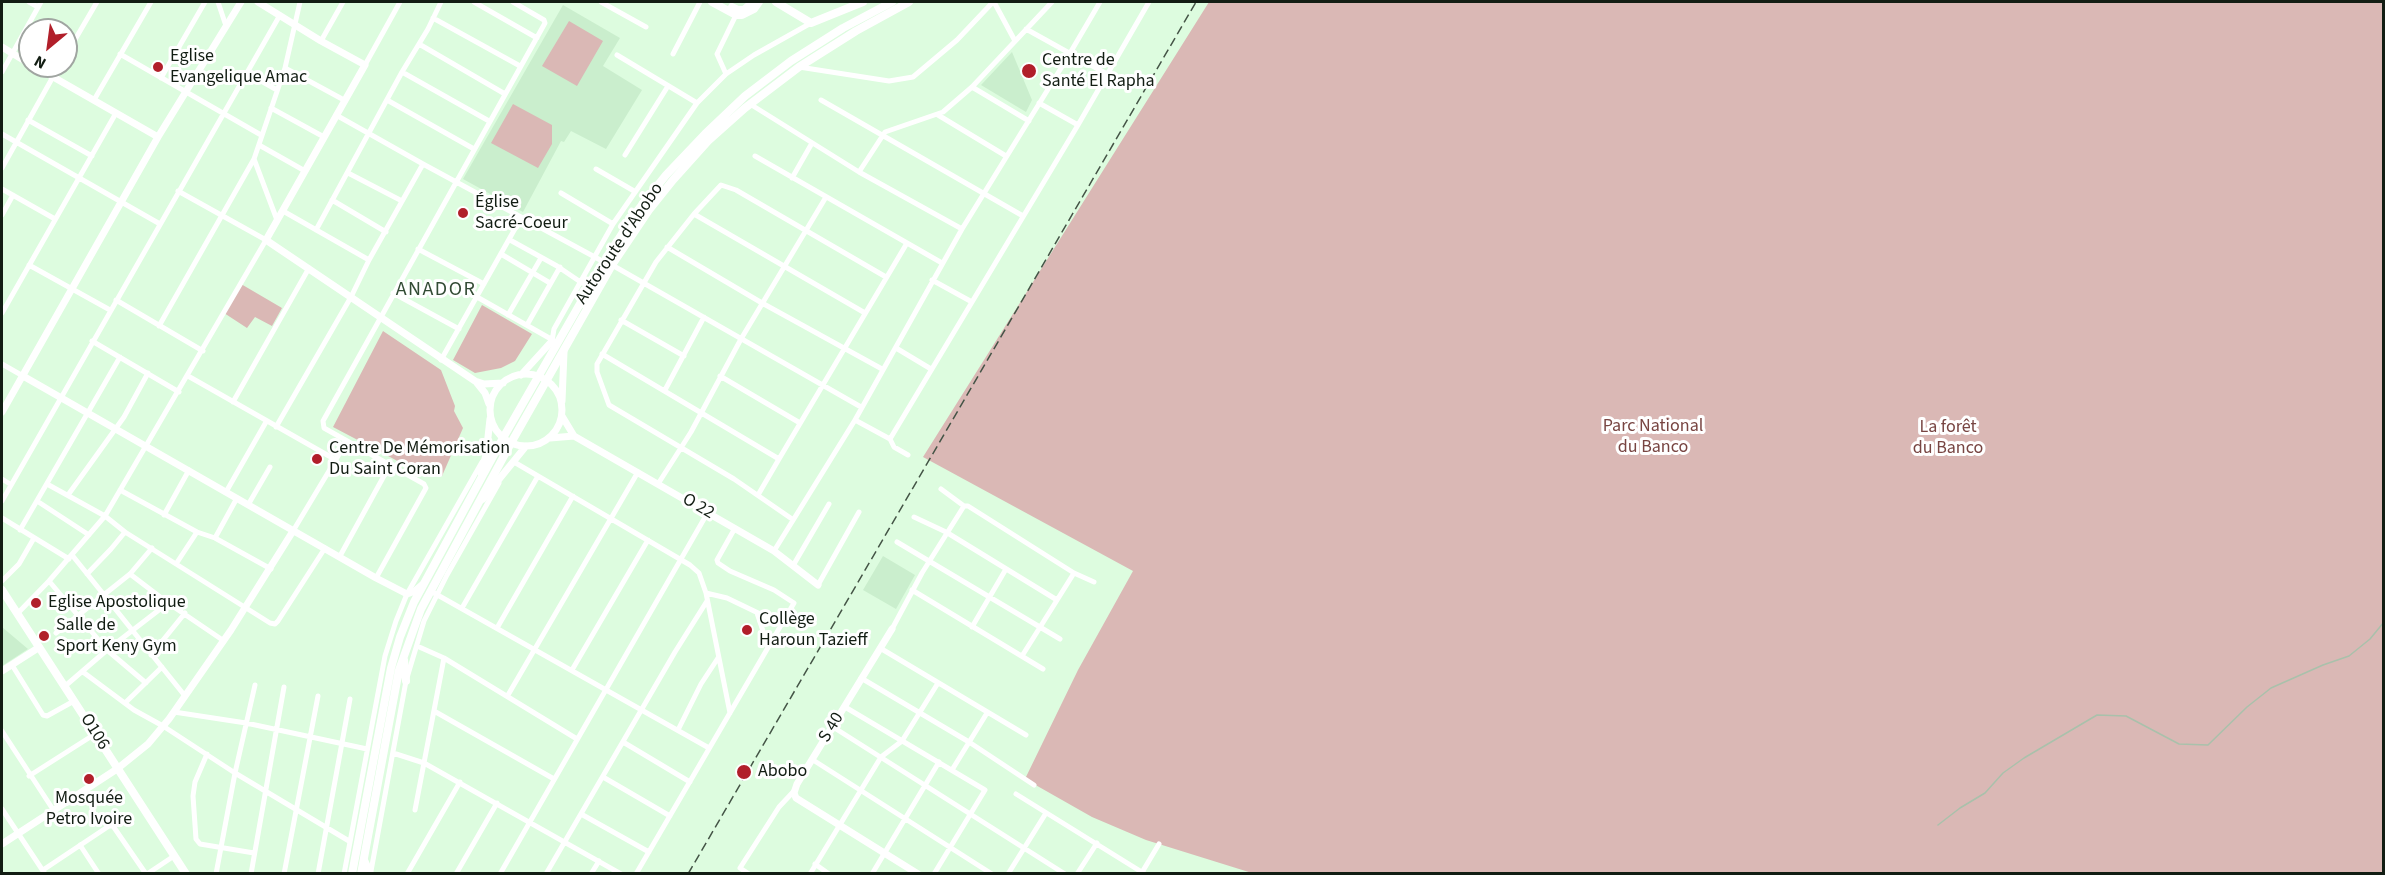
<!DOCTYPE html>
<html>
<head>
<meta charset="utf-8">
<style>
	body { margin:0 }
	#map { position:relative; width:2385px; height:875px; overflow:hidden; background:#ddfcdf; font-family:"Source Sans 3",sans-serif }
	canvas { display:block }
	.frame { position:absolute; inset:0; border:3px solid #121d13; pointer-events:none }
	.north { position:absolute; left:18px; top:18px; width:60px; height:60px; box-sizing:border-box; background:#fff; border:2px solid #a0a5a1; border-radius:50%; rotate:209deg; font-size:16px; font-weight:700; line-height:24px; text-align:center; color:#121d13 }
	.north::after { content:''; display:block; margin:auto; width:21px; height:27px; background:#b11f2a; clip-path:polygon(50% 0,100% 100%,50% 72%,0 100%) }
</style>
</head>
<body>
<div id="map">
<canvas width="2385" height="875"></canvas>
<div class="frame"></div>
<div class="north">N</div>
</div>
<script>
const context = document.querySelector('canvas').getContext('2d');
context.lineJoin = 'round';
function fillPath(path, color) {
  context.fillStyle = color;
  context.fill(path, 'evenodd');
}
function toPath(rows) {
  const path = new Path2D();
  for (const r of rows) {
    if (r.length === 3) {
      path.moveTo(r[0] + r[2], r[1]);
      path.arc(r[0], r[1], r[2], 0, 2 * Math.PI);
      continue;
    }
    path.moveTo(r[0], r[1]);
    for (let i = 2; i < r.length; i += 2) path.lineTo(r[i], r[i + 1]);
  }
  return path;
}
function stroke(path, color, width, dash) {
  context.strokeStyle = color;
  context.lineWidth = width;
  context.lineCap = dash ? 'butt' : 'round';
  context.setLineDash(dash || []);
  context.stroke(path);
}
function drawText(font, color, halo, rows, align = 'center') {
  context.font = font + ' "Source Sans 3",sans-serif';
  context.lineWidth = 6;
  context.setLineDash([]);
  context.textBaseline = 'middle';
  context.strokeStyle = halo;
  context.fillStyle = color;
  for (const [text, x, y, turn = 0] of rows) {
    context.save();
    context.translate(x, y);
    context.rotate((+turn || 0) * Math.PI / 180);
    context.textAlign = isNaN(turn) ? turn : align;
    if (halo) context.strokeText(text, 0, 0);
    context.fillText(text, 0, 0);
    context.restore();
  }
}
const built = toPath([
	[563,5,620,38,603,66,642,90,606,149,571,131,564,142,561,141,523,212,463,179],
	[1012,52,1032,100,1026,112,981,85],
	[883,556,915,575,896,609,863,590],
	[2,627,28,649,2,666]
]);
const green = toPath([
	[1209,2,2383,2,2383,873,1252,873,1146,840,1092,817,1025,779,1078,670,1133,571,923,457],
	[569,21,603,41,577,86,542,66],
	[513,104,552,125,552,144,538,168,491,143],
	[241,284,282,308,272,326,255,317,247,328,224,313],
	[482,305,532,334,515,361,501,368,475,373,453,360],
	[383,331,441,370,455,406,454,411,463,428,442,476,432,470,426,476,333,427]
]);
const stream = toPath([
	[1938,825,1960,808,1985,793,2003,773,2024,758,2097,715,2126,716,2179,744,2208,745,2247,707,2271,688,2323,665,2349,656,2370,639,2384,622]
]);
const minor = toPath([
	[29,2,38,7],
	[218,2,225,23],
	[474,2,537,38],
	[601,2,646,27],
	[994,2,1015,41],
	[433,18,520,66],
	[1026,29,1107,74],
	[321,41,343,2],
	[419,44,505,94],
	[120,54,261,135],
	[673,54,700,2],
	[66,55,97,2],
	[617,55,697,103],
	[365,65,400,2],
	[799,67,889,81,913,77,957,40,993,2],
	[285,68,344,100],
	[2,72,41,2],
	[402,72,489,121],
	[247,73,277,90],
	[726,74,717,54,737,13],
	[161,78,205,2],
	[972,87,1029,121],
	[94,100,151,2],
	[387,100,474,149],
	[821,100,1023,216],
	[1039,103,1078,125],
	[750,104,859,172,962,229],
	[271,108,324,137],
	[336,115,423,164,604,262],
	[938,115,1006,156],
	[28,120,92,156],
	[2,134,160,224],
	[259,145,305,171],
	[625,155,668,86],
	[755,156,942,263],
	[254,159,277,220],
	[2,168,59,66],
	[596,169,634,191],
	[859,172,885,132,943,112,972,87,1052,2],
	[348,173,402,201],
	[792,178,812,143],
	[2,189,55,219],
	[561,193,613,224],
	[332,200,386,232],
	[283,211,369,260],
	[694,214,865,313],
	[2,215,13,195],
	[316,230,402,72,428,29,441,2],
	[510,240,557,266,582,283],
	[667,247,762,303,882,369],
	[418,249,484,284],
	[501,254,550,283],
	[29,265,110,310],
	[612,265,861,407],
	[932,280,972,302],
	[393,293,459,329],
	[477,297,551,339],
	[116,300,203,351],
	[2,313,116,113],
	[508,315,541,258],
	[621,320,684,356],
	[527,325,560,267],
	[159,326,254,159,285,68,300,2],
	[92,341,179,392],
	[552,341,554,329,613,224,697,103,726,74,754,55,811,23],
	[896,348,931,369],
	[602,354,779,459,907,243],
	[441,360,521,218],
	[2,364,23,376],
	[188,376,336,460],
	[720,376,800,423],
	[665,390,704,317],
	[233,402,309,268],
	[855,420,890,439,894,447,908,455],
	[276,427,351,297,369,260,423,164],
	[890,439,1078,125,1149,2],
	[514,462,690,565,699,573,706,593,730,713],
	[390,465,324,428,323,421,545,23,544,20,513,2],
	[2,479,10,484],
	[47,484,105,516,125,532,270,623,275,624,278,621,325,548],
	[658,484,691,432,741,339,826,197],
	[941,489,964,506],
	[120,490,197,532,215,538,271,569],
	[226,492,266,422],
	[68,495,124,417,148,373],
	[758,495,779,459],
	[2,501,280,15],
	[37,501,89,535],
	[248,505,270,467],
	[164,515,189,470],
	[914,517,946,532,1057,600],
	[2,518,69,559],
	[792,519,734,479,609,405,597,372,597,364,656,262,694,214,721,185,736,190,886,277],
	[20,530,120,357],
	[293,531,347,441],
	[215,538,237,498],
	[897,542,1060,639],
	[774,551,855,420,962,229,1066,60,1100,2],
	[72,555,185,696],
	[340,556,390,465,424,484,426,488,376,578],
	[176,564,197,532],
	[794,564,829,504],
	[87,574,111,549,125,532],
	[130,574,168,603,224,641],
	[2,581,19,564,34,538],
	[49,581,107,650,146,683],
	[818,585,859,512],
	[912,590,1043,669],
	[434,593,709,748],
	[706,593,727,598,781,624],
	[462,608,538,476],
	[757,613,768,646],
	[17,614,49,581,105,516,266,240,178,191],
	[972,627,1006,569],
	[497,628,573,496],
	[892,629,922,573,964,506,968,506,1074,573,1094,582],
	[56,633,130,574,152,548],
	[417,646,444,658,577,739],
	[880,648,1026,735],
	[151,655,185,613],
	[1022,656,1074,573],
	[12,665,43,715,47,716,74,701],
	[572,670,648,540],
	[83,672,134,710,163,726,235,773,349,841],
	[861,678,969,742,1034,785],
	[64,687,107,650,168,603],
	[508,695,638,472],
	[125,703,162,667],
	[845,707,985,790,934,874],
	[434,711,554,779],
	[174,712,246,723,367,749],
	[833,727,1065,874],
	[678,730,701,684,718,658],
	[2,731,54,811],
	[623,742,690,782],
	[393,753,424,763,621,874],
	[207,754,195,782,193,796,196,839,200,844,254,853],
	[813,760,992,874],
	[952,770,987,713],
	[29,776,95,734],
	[603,777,670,816],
	[1016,794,1145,874],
	[2,809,45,874],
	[415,810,444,658],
	[581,814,649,852],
	[80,845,99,874],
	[815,864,829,874],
	[43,870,109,826,113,826,146,874],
	[371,871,406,681,424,621,447,575,499,483],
	[147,874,174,856],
	[216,874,235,773,255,685],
	[251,874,284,687],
	[284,874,318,696],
	[318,874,350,699],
	[344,874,385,656,396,621,407,594,482,462],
	[407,874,460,782],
	[456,874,497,803],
	[500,874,708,512],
	[546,874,675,652,707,601],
	[591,874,599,861],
	[636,874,794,603,774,590,730,571,718,563,717,560,735,528],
	[749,874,740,868,779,807,794,791],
	[810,874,881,757,902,741,938,683],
	[872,874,939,762],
	[1008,874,1046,813],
	[1077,874,1097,843],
	[1141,874,1159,844]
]);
const tertiary = toPath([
	[258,2,321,41,365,65,266,240,475,381,484,384,503,383],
	[2,47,30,64],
	[34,66,158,137],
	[526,410,36],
	[521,375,552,341],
	[23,376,376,578,407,594,415,591,422,585],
	[477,383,485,393,489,404],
	[562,401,564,352],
	[2,412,158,137,241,2],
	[562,416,574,436,774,551,818,585],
	[550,438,574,436],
	[481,473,486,455,490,419],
	[483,499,526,446],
	[892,629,797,784,794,793,796,798,918,874],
	[2,671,38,648],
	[2,844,117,769,148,744,169,719,231,630,293,531]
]);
const secondary = toPath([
	[712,2,736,15,742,15,754,9,759,2],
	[776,2,811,23,863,2],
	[732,7,738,10,744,10,753,2],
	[2,590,186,874]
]);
const primary = toPath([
	[404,660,406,681],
	[364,860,370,874],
	[352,874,391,668,400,637,414,602,503,438,604,262,634,215,666,175,705,134,745,96,791,61,843,28,892,2],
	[361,874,399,670,421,609,511,443,612,265,649,210,673,180,708,141,745,108,799,67,856,31,909,2]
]);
const rail = toPath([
	[688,874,1196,2]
]);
const markers = [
	[158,67,6,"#b11f2a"],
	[1029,71,8,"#b11f2a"],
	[463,213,6,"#b11f2a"],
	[317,459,6,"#b11f2a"],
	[36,603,6,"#b11f2a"],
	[747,630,6,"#b11f2a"],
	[44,636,6,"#b11f2a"],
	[744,772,8,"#b11f2a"],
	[89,779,6,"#b11f2a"]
];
const poiNames = [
	["Eglise",170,57],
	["Evangelique Amac",170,78],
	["Centre de",1042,61],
	["Santé El Rapha",1042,82],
	["Église",475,203],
	["Sacré-Coeur",475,224],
	["Centre De Mémorisation",329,449],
	["Du Saint Coran",329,470],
	["Eglise Apostolique",48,603],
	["Collège",759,620],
	["Haroun Tazieff",759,641],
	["Salle de",56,626],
	["Sport Keny Gym",56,647],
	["Abobo",758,772],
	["Mosquée",89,799,"center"],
	["Petro Ivoire",89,820,"center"]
];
const streetNames = [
	["Autoroute d'Abobo",620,244,-56],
	["O 22",698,507,30],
	["S 40",832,728,-59],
	["O106",94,732,58]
];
const parkNames = [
	["Parc National",1653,427],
	["du Banco",1653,448],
	["La forêt",1948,428],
	["du Banco",1948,449]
];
const neighbourhoodNames = [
	["ANADOR",436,291]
];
fillPath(built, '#caeecd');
fillPath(green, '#dab8b5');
stroke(stream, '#a9c1ab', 1.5);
stroke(minor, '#fff', 5);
stroke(tertiary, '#fff', 7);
stroke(secondary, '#fff', 8);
stroke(primary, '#fff', 8);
stroke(rail, '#445446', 1.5, [9, 4.5]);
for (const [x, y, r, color] of markers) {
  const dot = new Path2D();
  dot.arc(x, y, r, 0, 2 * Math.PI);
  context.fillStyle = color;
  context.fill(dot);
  stroke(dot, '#fff', 2);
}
drawText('18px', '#121d13', '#fff', poiNames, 'left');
drawText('18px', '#121d13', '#fff', streetNames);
drawText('18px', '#784542', '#fff', parkNames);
context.letterSpacing = '1.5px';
drawText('20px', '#334c35', '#fff', neighbourhoodNames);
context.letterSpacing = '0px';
</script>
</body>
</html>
